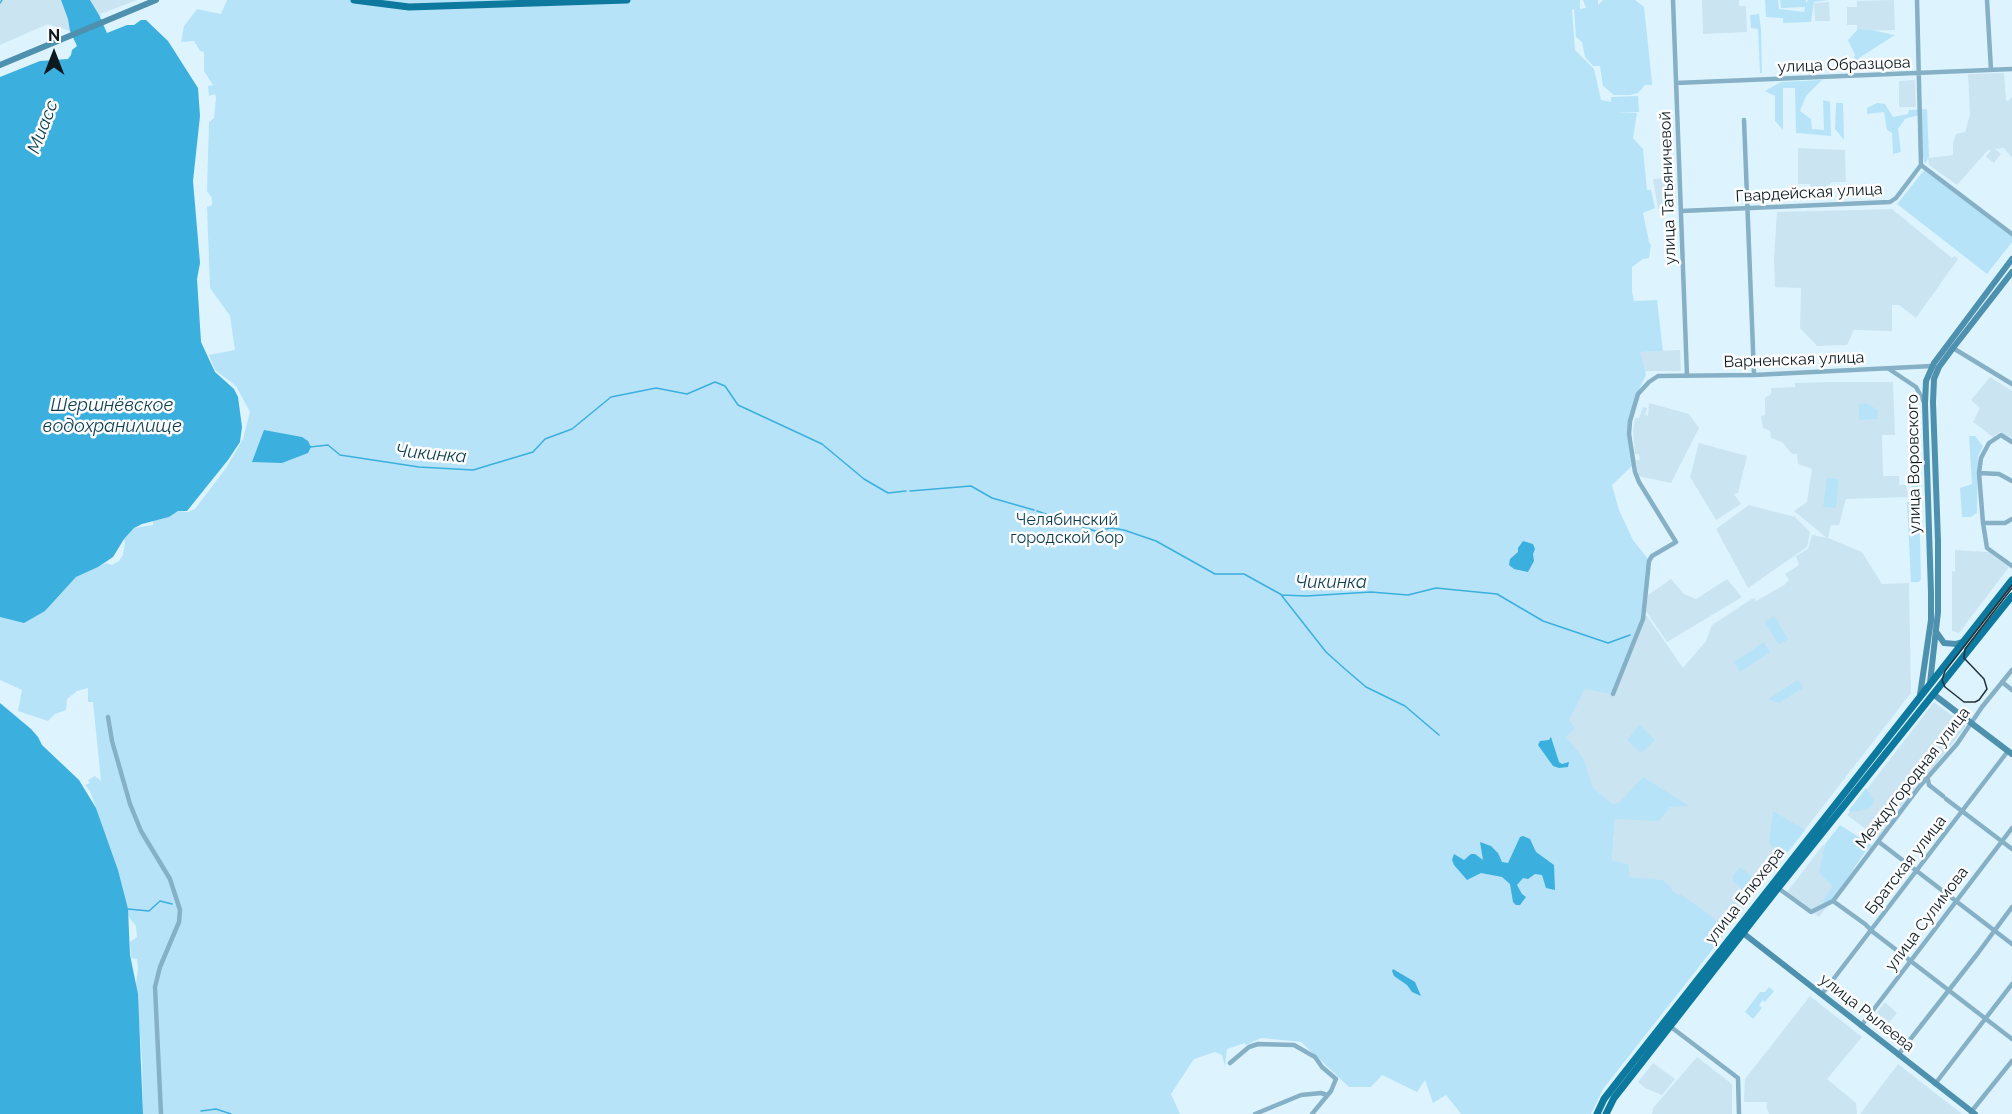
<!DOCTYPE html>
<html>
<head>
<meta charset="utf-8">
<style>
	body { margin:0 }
	#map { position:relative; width:2012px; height:1114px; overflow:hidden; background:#ddf4ff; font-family:Raleway,sans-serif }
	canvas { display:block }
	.north { position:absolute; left:24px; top:24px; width:60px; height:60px; -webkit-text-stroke:4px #fdfdfd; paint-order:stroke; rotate:0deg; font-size:16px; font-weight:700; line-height:24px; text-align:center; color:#0c1a20 }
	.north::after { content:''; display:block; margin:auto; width:21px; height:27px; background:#0c1a20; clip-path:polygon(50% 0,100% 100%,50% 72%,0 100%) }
</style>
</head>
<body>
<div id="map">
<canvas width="2012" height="1114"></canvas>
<div class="north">N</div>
</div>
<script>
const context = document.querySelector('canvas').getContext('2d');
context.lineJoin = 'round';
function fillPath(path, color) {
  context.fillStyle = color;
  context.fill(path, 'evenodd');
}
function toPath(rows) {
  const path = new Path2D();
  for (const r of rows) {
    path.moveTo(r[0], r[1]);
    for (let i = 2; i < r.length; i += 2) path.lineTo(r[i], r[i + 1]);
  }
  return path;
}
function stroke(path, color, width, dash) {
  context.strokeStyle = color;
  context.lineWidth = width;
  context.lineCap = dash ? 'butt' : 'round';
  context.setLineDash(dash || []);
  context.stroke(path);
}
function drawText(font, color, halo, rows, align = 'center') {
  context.font = font + ' Raleway,sans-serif';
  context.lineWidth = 5;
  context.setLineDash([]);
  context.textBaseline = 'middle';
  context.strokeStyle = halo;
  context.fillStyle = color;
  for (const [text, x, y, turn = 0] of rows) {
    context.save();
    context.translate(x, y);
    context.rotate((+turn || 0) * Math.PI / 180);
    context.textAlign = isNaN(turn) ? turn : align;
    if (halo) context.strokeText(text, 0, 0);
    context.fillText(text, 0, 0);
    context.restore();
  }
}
const built = toPath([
	[0,0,137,0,100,14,102,21,71,34,70,31,48,24,0,45],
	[1702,0,1739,0,1739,6,1746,6,1747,32,1703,34],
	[1894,0,1895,30,1857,31,1857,25,1847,25,1847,7,1857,7,1857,1],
	[1829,2,1830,21,1815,21,1814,3],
	[2004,73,2006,100,2008,101,2012,97,2012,158,2004,148,1995,149,2001,154,1994,163,1986,157,1991,150,1988,150,1957,185,1929,165,1928,158,1953,155,1953,143,1956,134,1965,132,1970,114,1968,74],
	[1915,80,1916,107,1899,107,1899,81],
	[1798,148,1845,150,1846,182,1832,182,1826,187,1811,187,1810,184,1798,184],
	[1675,177,1676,208,1665,206,1658,209,1653,179],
	[1892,209,1952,258,1955,256,1958,259,1916,318,1899,305,1892,305,1892,331,1854,330,1847,345,1817,346,1800,328,1801,288,1775,287,1774,258,1777,212],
	[1680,350,1681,371,1641,371,1636,352],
	[1990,377,2012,391,2012,438,2000,432,1993,437,1973,422,1980,408,1971,400],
	[1829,382,1893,382,1895,435,1882,435,1883,476,1899,476,1899,485,1906,485,1908,497,1846,499,1839,525,1831,525,1828,538,1862,552,1882,584,1909,583,1911,693,1665,1010,1629,877,1612,860,1615,819,1558,751,1579,683,1604,686,1614,695,1645,616,1647,616,1683,668,1706,641,1712,625,1750,600,1754,598,1756,601,1784,585,1789,580,1785,574,1799,565,1796,556,1808,549,1812,535,1827,538,1794,511,1807,502,1812,469,1798,464,1797,454,1792,454,1782,442,1771,438,1770,431,1763,428,1761,416,1765,415,1765,398,1771,394,1771,388,1795,387,1795,383],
	[1649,403,1689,414,1699,428,1671,483,1638,476,1636,460,1640,460,1639,454,1635,454,1633,430,1635,418,1639,418,1643,407,1647,408,1645,415,1648,416],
	[1699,443,1747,456,1738,493,1734,494,1741,504,1716,520,1690,477],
	[1749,505,1795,517,1810,532,1807,547,1748,588,1716,529],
	[1955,550,1988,552,2009,567,1959,633,1952,631,1952,571,1955,572],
	[1671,579,1684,594,1696,599,1727,579,1742,597,1667,642,1646,611,1648,595],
	[1934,702,1966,726,1878,838,1847,815],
	[1823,845,1855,870,1819,917,1787,892],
	[1810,996,1862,1037,1827,1079,1856,1103,1857,1114,1769,1114,1766,1106,1768,1102,1744,1102,1745,1079],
	[1885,1002,1897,1013,1885,1028,1872,1019],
	[1697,1057,1732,1084,1732,1114,1652,1114,1653,1108],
	[1653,1063,1675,1079,1662,1095,1645,1088,1638,1082],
	[1898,1064,1962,1114,1860,1114]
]);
const green = toPath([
	[227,0,1580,0,1580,9,1586,8,1583,0,1598,0,1598,5,1603,0,1635,0,1644,7,1652,82,1652,85,1645,85,1638,93,1630,95,1614,95,1603,86,1600,66,1593,66,1585,57,1582,42,1576,37,1574,10,1577,9,1572,10,1575,50,1594,69,1601,100,1611,102,1611,97,1638,96,1639,112,1617,113,1637,113,1633,138,1643,149,1647,190,1651,190,1655,208,1643,213,1649,242,1651,245,1649,258,1643,259,1632,267,1632,291,1634,301,1657,300,1663,351,1640,352,1646,375,1637,394,1629,423,1632,466,1612,485,1619,510,1633,540,1648,559,1641,619,1621,671,1620,671,1611,694,1585,689,1569,720,1575,729,1566,737,1583,758,1593,788,1612,804,1619,803,1643,777,1689,806,1670,807,1659,821,1615,819,1612,860,1629,865,1629,877,1662,880,1672,888,1671,890,1679,895,1680,894,1710,915,1727,931,1603,1089,1591,1114,1461,1114,1446,1095,1433,1103,1425,1080,1417,1092,1382,1075,1371,1087,1349,1087,1301,1042,1261,1038,1246,1045,1245,1043,1227,1049,1225,1066,1222,1055,1215,1052,1194,1059,1171,1094,1180,1114,143,1114,142,1060,136,983,138,969,137,959,131,958,130,942,137,937,136,926,128,916,118,870,90,791,85,785,90,783,88,780,95,776,101,781,93,702,88,702,88,688,77,691,67,699,66,710,55,714,48,721,18,711,22,690,0,680,0,617,17,621,45,611,76,577,106,563,112,565,119,561,123,555,125,542,124,539,134,528,153,525,153,521,169,517,178,511,188,512,195,509,226,468,243,439,250,412,236,386,215,370,209,355,235,350,230,316,210,288,207,207,212,205,212,198,207,191,209,122,214,118,216,98,215,94,209,96,208,86,213,85,204,71,204,52,200,51,194,41,181,42,184,26,197,9,221,14],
	[1765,0,1778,0,1779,9,1804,12,1805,7,1781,8,1780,0,1806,0,1806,3,1808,0,1828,0,1814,2,1811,22,1783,23,1783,18,1766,17],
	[1759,14,1761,29,1762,73,1760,73,1758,29,1751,28,1750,15],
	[1858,29,1872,30,1895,35,1859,58,1857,71,1849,70,1855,55,1848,40],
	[1822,80,1806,96,1800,111,1811,119,1812,129,1824,130,1823,100,1830,102,1831,136,1796,133,1795,88,1783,88,1783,130,1775,121,1775,96,1765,91,1781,82],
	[1836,103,1843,103,1844,140,1835,129],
	[1877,103,1885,104,1893,117,1908,114,1909,110,1927,109,1929,157,1925,164,1922,153,1922,114,1905,119,1898,129,1901,152,1893,154,1892,133,1887,130,1884,112,1867,114,1867,108],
	[1925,169,2012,236,2012,242,1987,274,1897,204],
	[1866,403,1878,410,1877,419,1859,420,1859,404],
	[1917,410,1918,442,1909,443,1907,411],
	[1969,436,1975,436,1983,446,1978,456,1977,513,1971,517,1962,517,1960,488,1972,484],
	[1911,464,1920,464,1920,492,1912,495],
	[1827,478,1839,479,1836,508,1823,507],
	[1907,502,1919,502,1921,579,1919,582,1911,582],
	[1774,616,1788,639,1779,645,1765,622],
	[1764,642,1770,652,1740,672,1734,662],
	[1798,680,1803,688,1779,703,1768,699],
	[1639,725,1655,740,1641,753,1627,740],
	[1866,788,1874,800,1871,807,1860,811,1850,812,1849,810],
	[1773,811,1805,830,1774,870,1768,865,1776,852,1769,842],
	[1840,825,1873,846,1866,851,1830,902,1821,903,1833,886,1819,873,1825,844],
	[1740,867,1754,878,1745,891,1733,881,1733,875],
	[1769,987,1774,991,1765,1002,1763,1000,1759,1005,1762,1008,1753,1019,1745,1012,1760,992,1765,992]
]);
const water = toPath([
	[61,0,90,0,99,15,107,33,127,25,134,25,141,20,146,20,168,41,198,88,200,116,193,181,200,263,197,279,201,342,215,372,234,389,238,397,242,427,240,442,228,460,187,511,178,511,169,517,142,524,134,528,124,539,113,557,98,567,76,577,45,611,24,623,0,617,0,77,40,61,68,59,71,55,72,50,77,46,70,31,68,19],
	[264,430,302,437,308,441,311,447,308,453,282,463,252,462],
	[1523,541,1533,544,1535,549,1533,554,1534,561,1528,572,1514,569,1509,565,1510,559,1518,552,1518,548],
	[0,703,31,729,38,737,42,745,79,780,96,808,118,870,128,909,130,955,138,994,143,1114,0,1114],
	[1551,737,1559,762,1562,764,1569,762,1568,767,1559,768,1553,766,1538,745,1540,741,1549,740],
	[1523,836,1530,839,1536,852,1554,865,1555,890,1546,888,1542,875,1535,874,1528,879,1523,878,1517,885,1522,894,1526,897,1520,905,1516,905,1513,902,1510,884,1502,877,1481,873,1467,880,1454,865,1452,860,1454,854,1464,860,1471,854,1475,854,1483,860,1480,842,1491,846,1498,853,1502,862,1508,863,1520,837],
	[1393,969,1415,982,1421,996,1412,992,1407,985,1394,976,1392,971]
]);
const stream = toPath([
	[0,3,2,0],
	[310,447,328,445,340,455,419,467,473,470,533,452,545,439,572,429,611,397,656,388,687,394,715,382,725,386,738,405,822,444,864,479,888,493,906,491],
	[910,491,971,486,992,498,1034,510],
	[1037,511,1095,531,1111,528,1124,530,1156,541,1215,574,1244,574,1282,595,1306,596,1371,592,1408,595,1436,588,1497,594,1543,621,1608,643,1630,635],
	[1282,596,1326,652,1345,669,1366,687,1405,706,1439,735],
	[128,909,149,911,160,901,172,904],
	[201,1111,216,1109,231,1114]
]);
const street = toPath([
	[1673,0,1687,376],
	[1917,0,1921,165,2012,234],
	[1987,0,1991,70],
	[1676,83,2012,69],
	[1744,120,1754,375],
	[1681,211,1890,202,1896,198,1921,165],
	[1953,348,2012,384],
	[1889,369,1916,387,1925,404],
	[2012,442,2001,435,1989,443,1981,458,1979,473,1983,523,1987,548,2012,566],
	[1979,473,1999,474,2012,481],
	[1983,523,2005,523,2012,519],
	[2002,682,2012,690],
	[1613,694,1643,619,1649,561,1652,556,1676,542,1639,482,1635,472,1629,434,1630,421,1638,394,1649,382,1658,376,1754,375,1932,366],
	[108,717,112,741,130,804,141,831,170,879,180,910,179,922,160,967,155,987,161,1114],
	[1928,780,1929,785,1943,796],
	[1946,799,2012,849],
	[1879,842,2012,944],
	[1778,888,1811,912,1833,901,1920,786,1957,744,1982,707,2012,670],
	[1833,901,1865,924,1873,932,2012,1039],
	[1822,994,2008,751],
	[1861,1026,2012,828],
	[1671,1027,1738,1078,1739,1114],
	[1898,1055,1978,953,2012,907],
	[1230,1063,1249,1047,1258,1044,1294,1045,1315,1057,1322,1067,1336,1079,1331,1091,1312,1114],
	[1935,1084,2012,984],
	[1971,1112,2012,1061],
	[1255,1114,1301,1095,1321,1093,1327,1095]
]);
const secondary = toPath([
	[0,65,156,0],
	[1937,633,1944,643,1956,644,1963,642],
	[1930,683,1938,612,1938,541,1933,402,1934,379,1939,367,1953,348,2012,272],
	[1933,694,2012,754],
	[1920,695,1931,620,1931,593,1925,404,1926,381,1934,363,2012,259],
	[1743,933,1975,1114]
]);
const primary = toPath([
	[354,0,409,7,627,0],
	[1597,1114,1604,1099,1618,1081,2012,580],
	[1606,1114,1614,1098,1778,888,2012,596]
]);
const tram = toPath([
	[2012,585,1945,671,1942,680,1945,687,1964,702,1975,702,1979,700,1987,689,1984,679,1964,658,1965,649,2012,588]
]);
const streetNames = [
	["улица Образцова",1844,65,-2],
	["улица Татьяничевой",1668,188,-92],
	["Гвардейская улица",1809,193,-3],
	["Варненская улица",1794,360,-2],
	["улица Воровского",1914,464,-91],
	["Междугородная улица",1913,778,-52],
	["Братская улица",1906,865,-52],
	["улица Блюхера",1745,896,-52],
	["улица Сулимова",1927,919,-53],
	["улица Рылеева",1867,1013,38]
];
const parkNames = [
	["Челябинский",1067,520],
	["городской бор",1067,538]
];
const waterNames = [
	["Миасс",43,127,-69],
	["Шершнёвское",112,406],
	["водохранилище",112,427],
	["Чикинка",431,454,5],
	["Чикинка",1331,583]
];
fillPath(built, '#cae5f1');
fillPath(green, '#b7e3f9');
fillPath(water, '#3bafdd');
stroke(stream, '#3bafdd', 1.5);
stroke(street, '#86b0c5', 4.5);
stroke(secondary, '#4d91af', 6);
stroke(primary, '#0e799e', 7);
stroke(tram, '#223137', 1.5);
drawText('16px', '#0c1a20', '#fdfdfd', streetNames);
drawText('16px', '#093c4f', '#fdfdfd', parkNames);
drawText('italic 18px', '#0c3e51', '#fdfdfd', waterNames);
</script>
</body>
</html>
